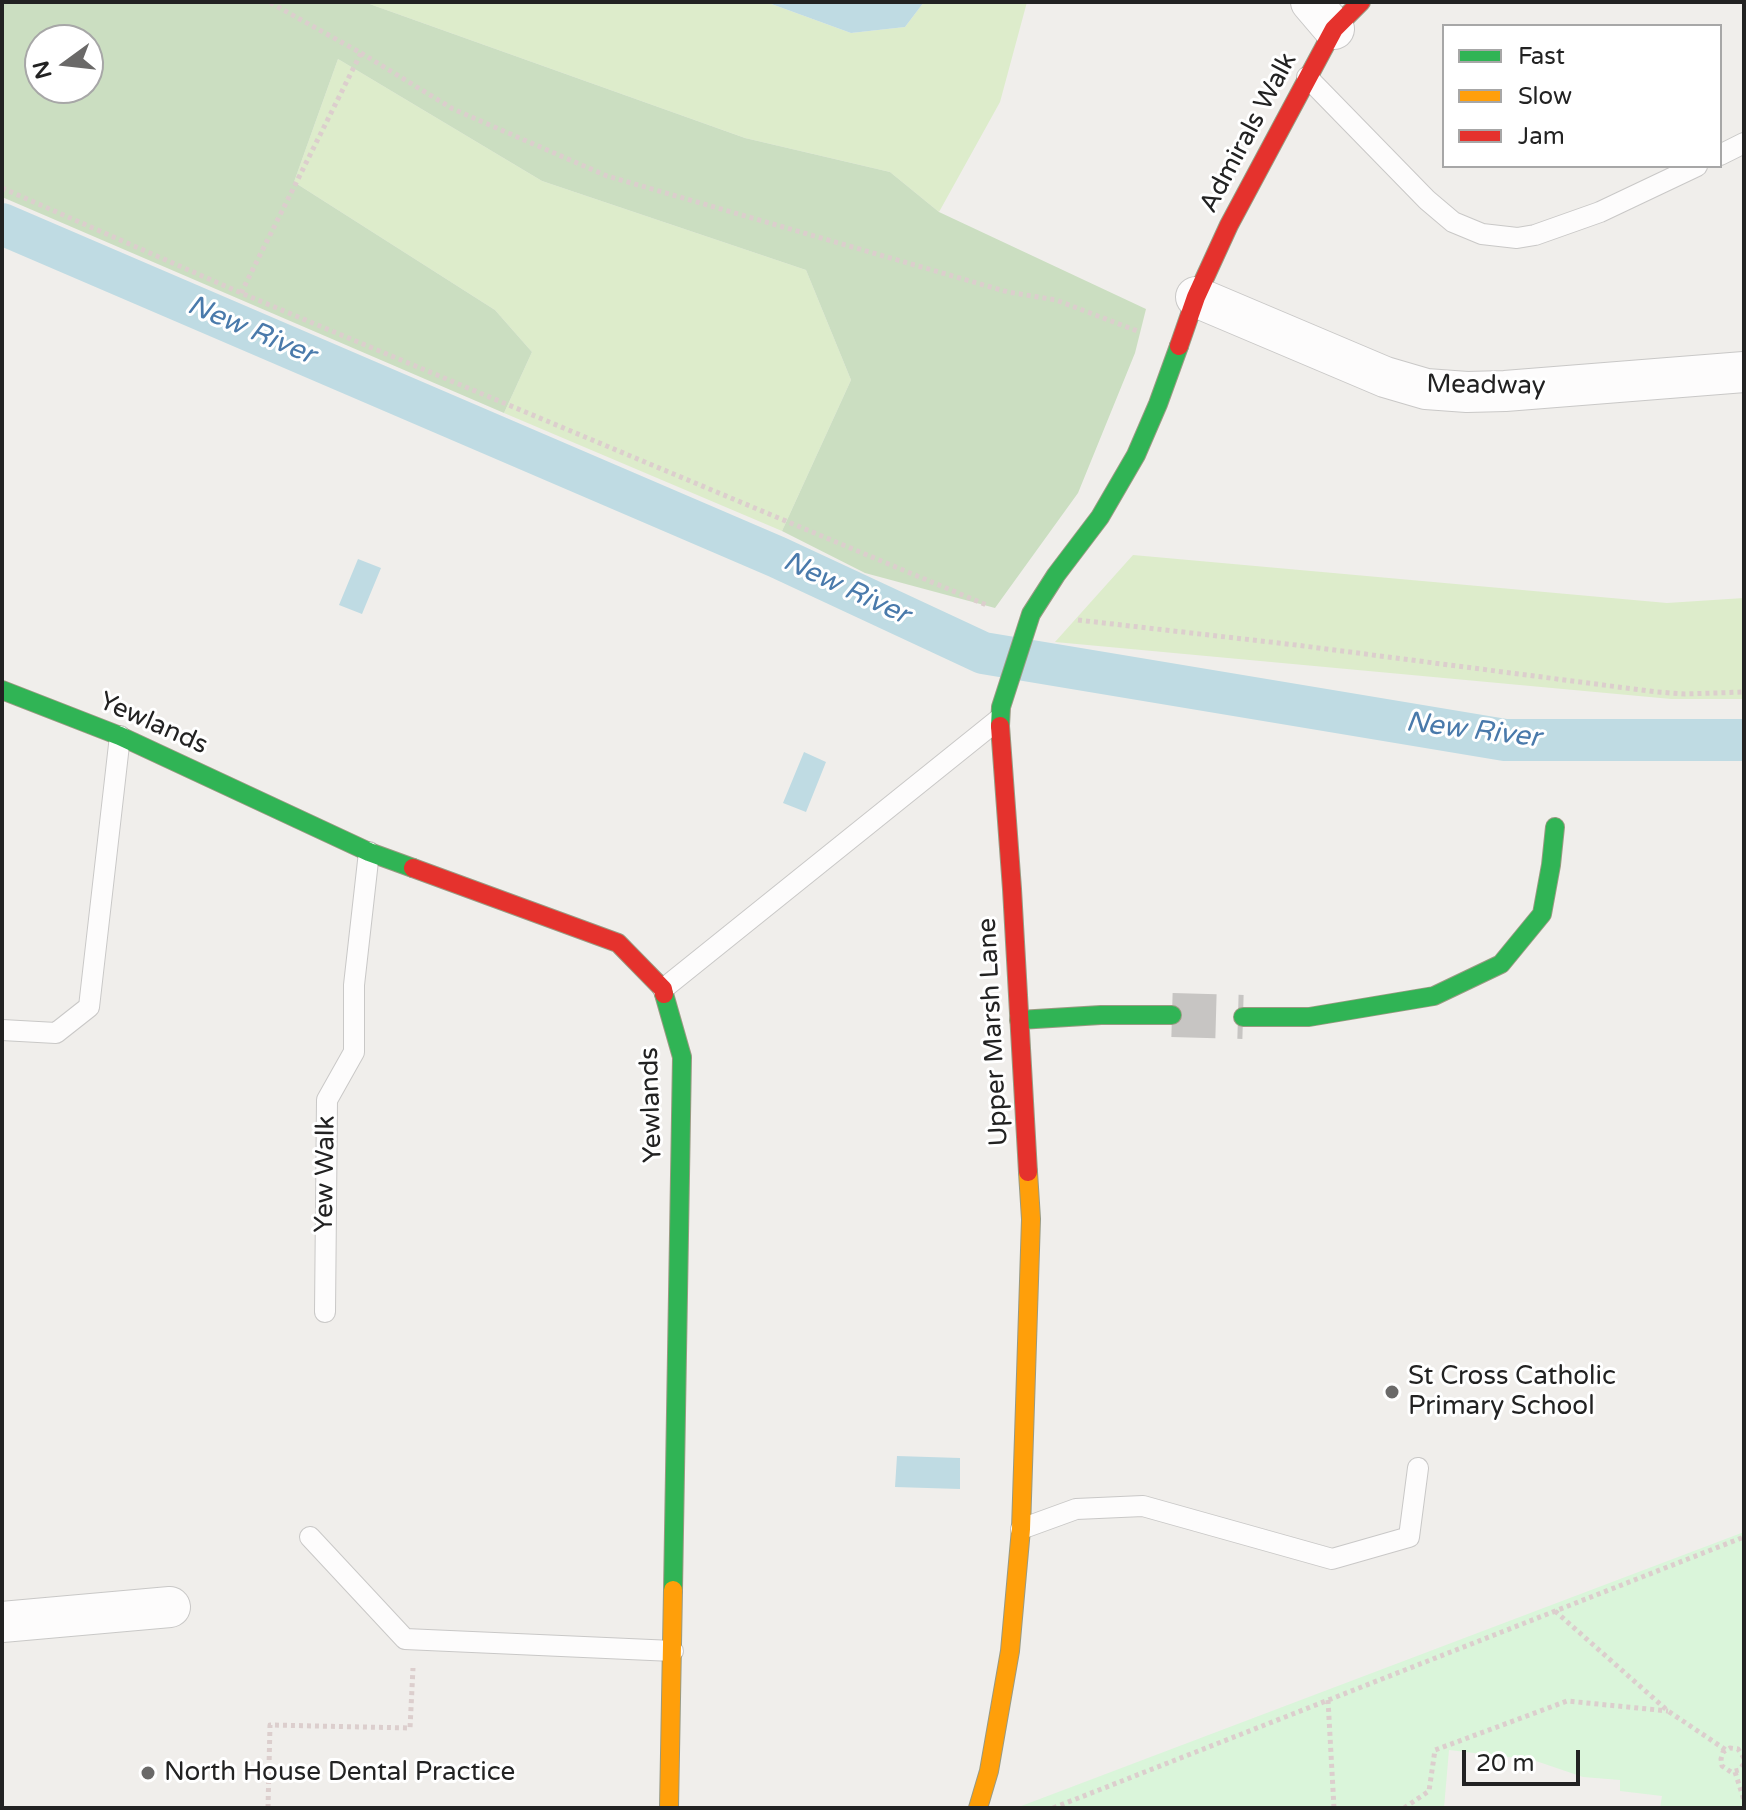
<!DOCTYPE html>
<html>
<head>
<meta charset="utf-8">
<style>
	body { margin:0 }
	#map { position:relative; width:1746px; height:1810px; overflow:hidden; background:#f0eeeb; font-family:"Varela Round",sans-serif }
	canvas { display:block }
	.frame { position:absolute; inset:0; border:4px solid #222; pointer-events:none }
	.legend { position:absolute; left:1442px; top:24px; width:280px; height:144px; box-sizing:border-box; background:#fff; border:2px solid #a7a7a7; margin:0; padding:10px 14px; list-style:none; font-size:24px; color:#222 }
	.legend li { display:flex; align-items:center; gap:16px; height:40px }
	.legend b { width:40px; border:2px solid #a7a7a7 }
	.north { position:absolute; left:24px; top:24px; width:80px; height:80px; box-sizing:border-box; background:#fff; border:2px solid #a7a7a7; border-radius:50%; rotate:255deg; font-size:22px; font-weight:700; line-height:32px; text-align:center; color:#222 }
	.north::after { content:''; display:block; margin:auto; width:28px; height:36px; background:#6a6968; clip-path:polygon(50% 0,100% 100%,50% 72%,0 100%) }
	.scale { position:absolute; left:1462px; top:1750px; width:118px; height:36px; box-sizing:border-box; border:4px solid #222; border-top:0; padding-left:10px; font-size:24px; line-height:28px; white-space:nowrap; color:#222; -webkit-text-stroke:6px #fff; paint-order:stroke }
</style>
</head>
<body>
<div id="map">
<canvas width="1746" height="1810"></canvas>
<div class="frame"></div>
<ul class="legend">
<li><b style="height:10px;background:#30b455"></b>Fast</li>
<li><b style="height:10px;background:#ff9f0a"></b>Slow</li>
<li><b style="height:10px;background:#e5322d"></b>Jam</li>
</ul>
<div class="north">N</div>
<div class="scale">20 m</div>
</div>
<script>
const context = document.querySelector('canvas').getContext('2d');
context.lineJoin = 'round';
function fillPath(path, color) {
  context.fillStyle = color;
  context.fill(path, 'evenodd');
}
function toPath(rows) {
  const path = new Path2D();
  for (const r of rows) {
    path.moveTo(r[0], r[1]);
    for (let i = 2; i < r.length; i += 2) path.lineTo(r[i], r[i + 1]);
  }
  return path;
}
function stroke(path, color, width, dash) {
  context.strokeStyle = color;
  context.lineWidth = width;
  context.lineCap = dash ? 'butt' : 'round';
  context.setLineDash(dash || []);
  context.stroke(path);
}
function drawText(font, color, halo, rows, align = 'center') {
  context.font = font + ' "Varela Round",sans-serif';
  context.lineWidth = 6;
  context.setLineDash([]);
  context.textBaseline = 'middle';
  context.strokeStyle = halo;
  context.fillStyle = color;
  for (const [text, x, y, turn = 0] of rows) {
    context.save();
    context.translate(x, y);
    context.rotate((+turn || 0) * Math.PI / 180);
    context.textAlign = isNaN(turn) ? turn : align;
    if (halo) context.strokeText(text, 0, 0);
    context.fillText(text, 0, 0);
    context.restore();
  }
}
const grass = toPath([
	[364,2,766,2,851,33,905,27,924,2,1027,2,1000,102,939,212,890,172,745,138],
	[338,59,542,181,806,270,851,380,782,531,504,413,532,352,495,310,294,182],
	[1133,555,1667,603,1744,598,1744,699,1671,699,1055,642]
]);
const forest = toPath([
	[2,2,364,2,745,138,890,172,939,212,1146,309,1135,353,1078,493,995,608,865,573,782,531,851,380,806,270,542,181,338,59,294,182,495,310,532,352,504,413,2,197],
	[40,40,88,40,88,88,40,88]
]);
const park = toPath([
	[1744,1532,1744,1808,1660,1808,1662,1796,1620,1791,1620,1780,1583,1777,1533,1760,1449,1750,1444,1808,1016,1808]
]);
const water = toPath([
	[766,2,924,2,905,27,851,33],
	[358,559,381,568,362,614,339,605],
	[804,752,826,762,806,812,783,803],
	[897,1456,960,1458,960,1489,895,1487]
]);
const canal = toPath([
	[2,224,777,557,983,653,1505,740,1744,740]
]);
const secondaryTunnel = toPath([
	[1172,1015,1243,1017]
]);
const path = toPath([
	[361,53,453,109,607,176,1008,292,1056,300,1140,332],
	[2,188,241,293,989,606],
	[241,293,361,53,269,2],
	[1078,620,1296,645,1657,692,1685,694,1744,692],
	[1555,1611,1668,1711,1726,1750],
	[1328,1700,1334,1808],
	[1744,1758,1738,1749,1730,1748,1723,1752,1721,1759,1722,1766,1731,1772,1739,1770,1744,1764],
	[1735,1772,1744,1800],
	[268,1808,270,1725,410,1728,413,1668],
	[1053,1808,1744,1537],
	[1404,1808,1429,1791,1435,1750,1567,1701,1668,1711]
]);
const lane = toPath([
	[1307,77,1427,200,1453,222,1482,234,1517,238,1535,235,1600,212,1697,166],
	[1720,155,1744,143],
	[663,989,999,719],
	[2,1030,56,1033,89,1007,120,736],
	[325,1312,327,1100,354,1052,354,985,369,852],
	[1021,1529,1076,1509,1143,1506,1332,1559,1409,1537,1418,1468],
	[310,1537,405,1639,673,1651]
]);
const street = toPath([
	[1311,2,1334,29],
	[1196,297,1385,377,1426,389,1467,392,1505,391,1744,372],
	[2,1622,170,1607]
]);
const fast = toPath([
	[2,690,120,736,369,852,413,868],
	[1000,726,1001,707,1031,614,1056,575,1100,517,1136,455,1158,404,1179,346],
	[664,994,682,1057,673,1590],
	[1243,1017,1309,1017,1434,996,1501,964,1542,914,1551,865,1555,827],
	[1019,1020,1101,1015,1172,1015]
]);
const slow = toPath([
	[669,1808,673,1590],
	[978,1808,989,1771,1010,1651,1021,1529,1031,1219,1028,1172]
]);
const jam = toPath([
	[1179,346,1196,297,1229,225,1334,29,1361,2],
	[1000,726,1012,889,1028,1172],
	[413,868,618,943,663,989,664,994]
]);
const markers = [
	[1392,1392,8,"#6a6968"],
	[148,1773,8,"#6a6968"]
];
const streetNames = [
	["Admirals Walk",1249,133,-62],
	["Meadway",1486,386,1],
	["Yewlands",153,724,24],
	["Upper Marsh Lane",994,1032,-93],
	["Yewlands",652,1105,-92],
	["Yew Walk",326,1174,-89]
];
const poiNames = [
	["St Cross Catholic",1408,1377],
	["Primary School",1408,1407],
	["North House Dental Practice",164,1773]
];
const waterNames = [
	["New River",251,331,23],
	["New River",846,589,25],
	["New River",1473,731,7]
];
fillPath(grass, '#ddeccb');
fillPath(forest, '#cbdec1');
fillPath(park, '#daf5da');
fillPath(water, '#bfdbe3');
stroke(canal, '#bfdbe3', 42);
stroke(secondaryTunnel, '#c7c5c3', 44, [44, 22]);
stroke(lane, '#c9c8c7', 22);
stroke(street, '#c9c8c7', 42);
stroke(fast, '#999a82', 20);
stroke(slow, '#999a82', 20);
stroke(jam, '#999a82', 20);
stroke(path, '#dccecd', 5, [4, 4]);
stroke(lane, '#fdfcfc', 20);
stroke(street, '#fdfcfc', 40);
stroke(fast, '#30b455', 18);
stroke(slow, '#ff9f0a', 18);
stroke(jam, '#e5322d', 18);
for (const [x, y, r, color] of markers) {
  const dot = new Path2D();
  dot.arc(x, y, r, 0, 2 * Math.PI);
  context.fillStyle = color;
  context.fill(dot);
  stroke(dot, '#fff', 3);
}
drawText('26px', '#222', '#fff', streetNames);
drawText('26px', '#222', '#fff', poiNames, 'left');
drawText('italic 28px', '#4a7aab', '#fff', waterNames);
</script>
</body>
</html>
